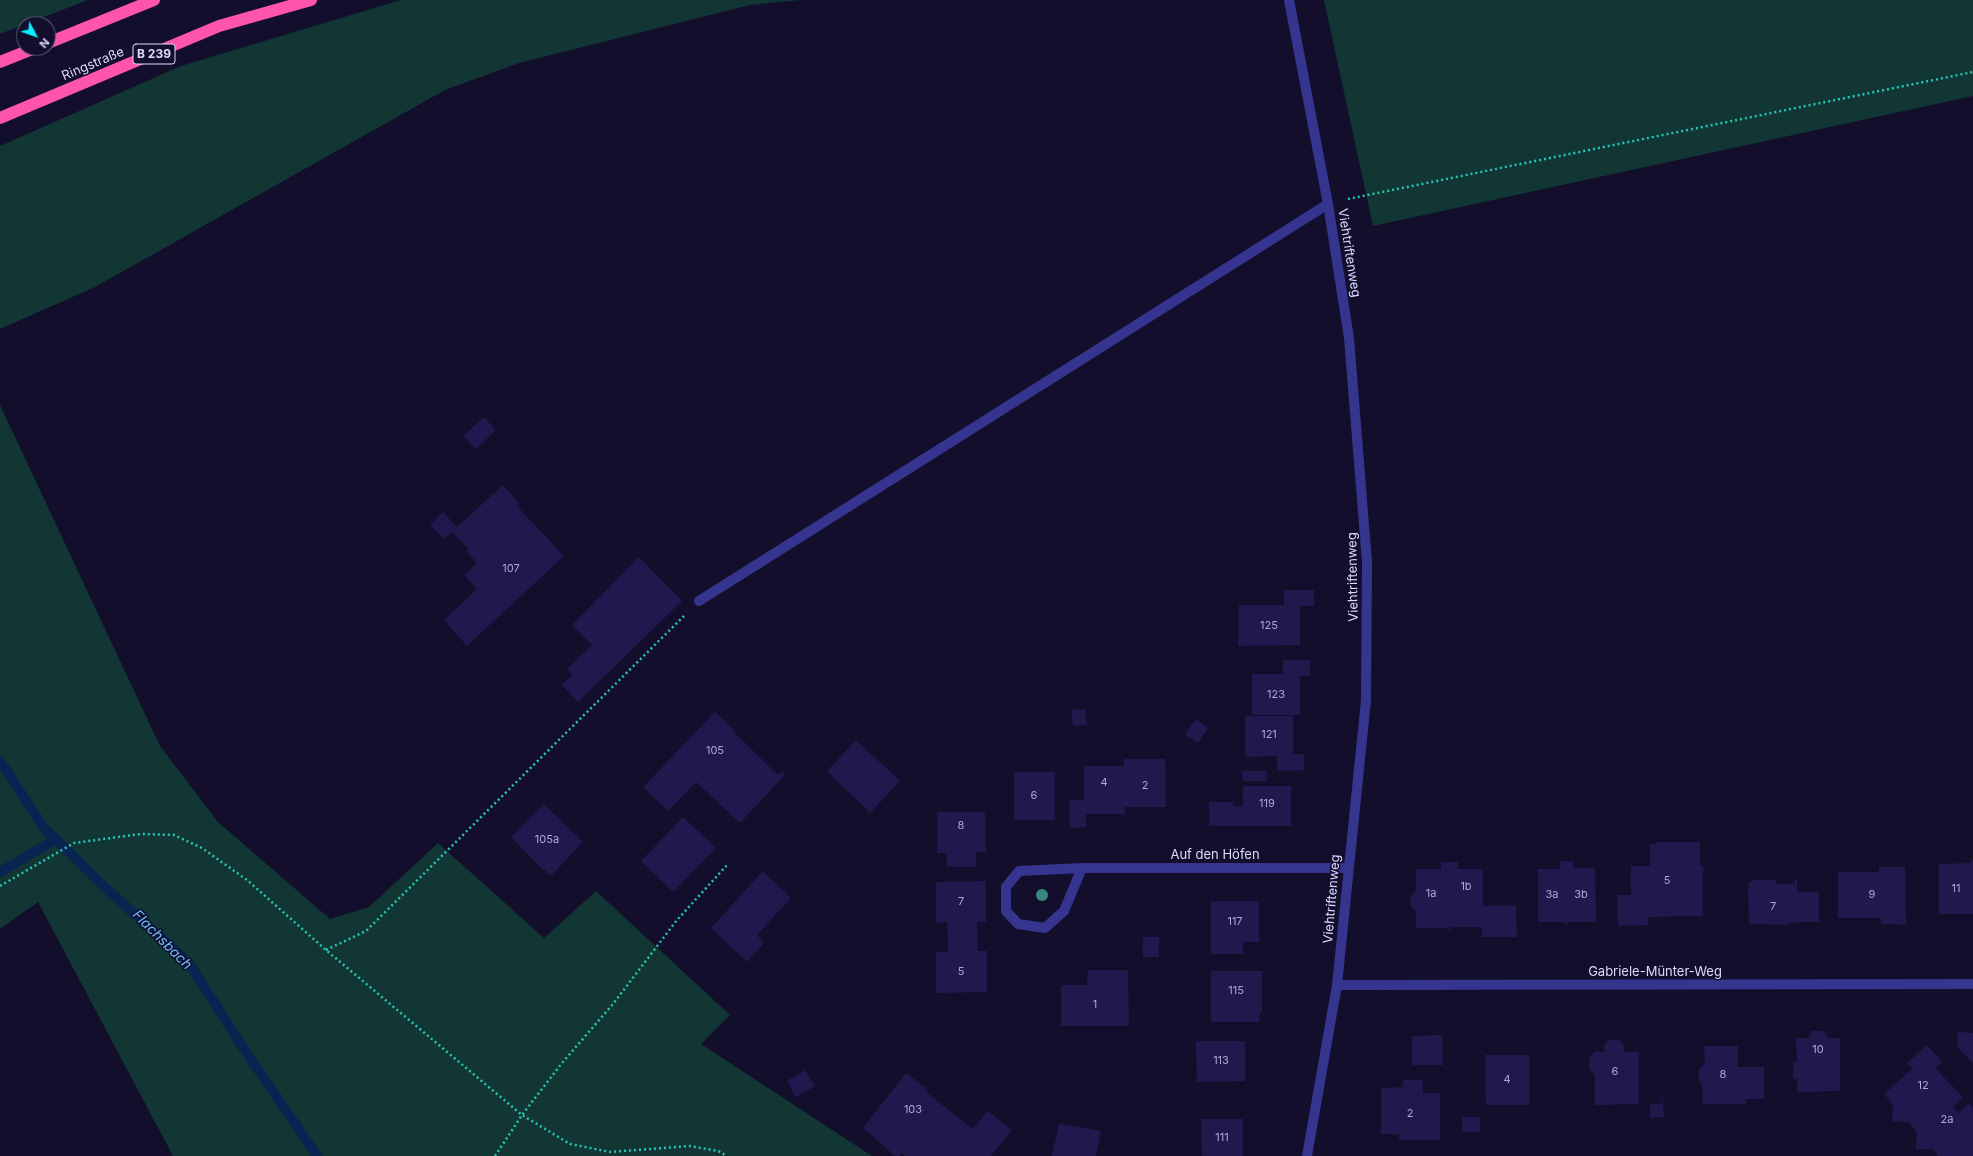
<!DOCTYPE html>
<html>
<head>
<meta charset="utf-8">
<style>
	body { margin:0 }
	#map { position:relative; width:1973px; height:1156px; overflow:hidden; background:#120e2c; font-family:Inter,sans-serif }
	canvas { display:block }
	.north { position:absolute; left:16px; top:16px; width:40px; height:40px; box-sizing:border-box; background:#120e2c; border:1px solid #635f80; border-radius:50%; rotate:131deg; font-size:11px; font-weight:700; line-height:16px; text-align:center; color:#dcd9ff }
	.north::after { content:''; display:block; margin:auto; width:14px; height:18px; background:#05f0ff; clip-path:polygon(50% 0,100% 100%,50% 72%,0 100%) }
</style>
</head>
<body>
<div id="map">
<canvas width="1973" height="1156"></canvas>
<div class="north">N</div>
</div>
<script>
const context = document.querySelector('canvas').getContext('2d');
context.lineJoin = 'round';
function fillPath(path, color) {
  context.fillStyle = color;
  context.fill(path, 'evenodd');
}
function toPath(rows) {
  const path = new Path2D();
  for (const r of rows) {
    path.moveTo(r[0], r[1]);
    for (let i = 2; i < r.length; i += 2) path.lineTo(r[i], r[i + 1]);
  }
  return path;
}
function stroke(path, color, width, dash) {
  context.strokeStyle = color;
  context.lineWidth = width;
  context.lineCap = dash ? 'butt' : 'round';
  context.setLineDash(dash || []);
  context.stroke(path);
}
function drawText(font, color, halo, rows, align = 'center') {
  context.font = font + ' Inter,sans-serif';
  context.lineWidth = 3;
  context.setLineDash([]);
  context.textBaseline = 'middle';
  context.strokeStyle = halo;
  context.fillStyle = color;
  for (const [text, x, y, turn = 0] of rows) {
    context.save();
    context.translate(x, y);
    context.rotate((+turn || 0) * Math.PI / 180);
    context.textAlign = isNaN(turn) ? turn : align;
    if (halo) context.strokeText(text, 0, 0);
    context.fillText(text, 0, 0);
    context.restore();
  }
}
const green = toPath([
	[0,0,88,0,0,34],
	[401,0,800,0,750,5,519,63,445,90,95,287,0,329,0,146,181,66],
	[1324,0,1973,0,1973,96,1373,226],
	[0,405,160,746,218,822,330,919,369,907,438,843,544,938,596,891,730,1015,701,1044,872,1156,173,1156,38,902,0,929]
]);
const stream = toPath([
	[0,761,44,828,109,891,188,962,246,1052,317,1156],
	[0,872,56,839]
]);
const building = toPath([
	[484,417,496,430,476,449,463,436],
	[503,485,520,504,517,506,564,556,467,646,444,620,477,589,464,575,477,563,466,551,468,548,452,532,444,539,430,525,443,512,457,527],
	[639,557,682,601,578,702,562,685,572,675,567,669,592,645,572,625],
	[1284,590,1314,590,1314,606,1300,606,1300,645,1238,646,1239,605,1284,605],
	[1283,660,1310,660,1310,676,1300,676,1300,715,1252,715,1252,674,1283,674],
	[1085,709,1087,725,1073,726,1071,710],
	[715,712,733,729,732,730,778,775,782,771,785,775,740,823,696,782,668,811,643,787],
	[1245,716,1293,716,1293,754,1304,754,1304,770,1277,771,1277,756,1245,757],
	[1196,719,1208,728,1198,743,1185,734],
	[856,740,900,781,870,813,827,771],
	[1124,759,1165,759,1166,807,1124,807,1125,814,1086,814,1086,827,1070,828,1069,800,1084,800,1084,766,1124,766],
	[1242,771,1267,771,1267,781,1243,781],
	[1014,772,1055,772,1055,820,1014,820],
	[1243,786,1291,786,1291,826,1209,826,1209,802,1233,802,1233,806,1243,807],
	[544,804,583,842,551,876,544,869,543,870,511,837],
	[937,812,985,812,986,853,976,852,976,867,947,867,947,853,937,853],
	[683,817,716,848,673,892,641,861],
	[1656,842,1700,842,1700,866,1703,866,1703,916,1648,917,1648,925,1618,926,1617,895,1631,895,1631,866,1650,866,1650,844,1656,844],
	[1971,860,1973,860,1973,914,1939,914,1939,864,1971,863],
	[1560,861,1573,861,1573,868,1595,868,1596,922,1568,922,1566,926,1566,922,1538,922,1538,869,1560,869],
	[1441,862,1458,862,1458,869,1483,869,1483,906,1516,905,1517,937,1482,937,1482,927,1450,927,1451,931,1449,931,1449,928,1416,928,1416,912,1411,906,1410,897,1416,891,1416,869,1441,869],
	[1879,867,1905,867,1906,925,1881,924,1881,918,1838,918,1838,872,1879,872],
	[763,871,791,898,757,935,764,943,747,962,711,928],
	[1753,880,1774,880,1778,884,1794,884,1795,880,1797,880,1797,892,1819,892,1819,922,1797,922,1797,923,1789,923,1789,925,1749,924,1748,884],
	[986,881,986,922,977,922,978,951,987,951,987,992,936,993,936,952,948,951,947,922,936,923,936,882],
	[1211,901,1259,901,1259,942,1243,942,1243,954,1211,954],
	[1143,937,1159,937,1159,957,1143,957],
	[1088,970,1128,970,1129,1026,1061,1026,1061,985,1087,985],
	[1211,971,1262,971,1262,1011,1260,1012,1259,1022,1211,1022],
	[1812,1031,1824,1031,1828,1038,1840,1038,1840,1091,1797,1092,1797,1079,1793,1079,1793,1062,1797,1062,1796,1038,1809,1038],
	[1958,1032,1973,1033,1973,1063,1957,1047],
	[1442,1035,1443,1065,1412,1065,1412,1036],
	[1609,1040,1619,1040,1624,1045,1624,1052,1639,1052,1639,1104,1595,1105,1595,1075,1589,1069,1589,1058,1595,1052,1604,1052,1604,1045],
	[1196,1041,1245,1041,1245,1081,1197,1082],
	[1927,1045,1942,1062,1935,1068,1963,1097,1953,1107,1958,1113,1969,1103,1973,1108,1973,1156,1938,1156,1932,1149,1916,1149,1917,1132,1909,1122,1892,1121,1893,1105,1884,1094,1912,1069,1907,1063],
	[1704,1046,1738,1046,1738,1067,1764,1067,1764,1099,1746,1099,1746,1104,1703,1104,1702,1084,1699,1080,1699,1069,1705,1063],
	[1485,1055,1529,1055,1529,1105,1486,1105],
	[805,1070,815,1086,796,1097,787,1081],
	[906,1073,928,1090,926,1092,973,1129,988,1111,1012,1130,991,1156,905,1156,902,1153,900,1156,895,1156,863,1128],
	[1403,1080,1423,1080,1423,1093,1440,1093,1440,1140,1399,1140,1399,1134,1381,1134,1381,1088,1403,1087],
	[1662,1090,1664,1117,1650,1118,1650,1104,1662,1104],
	[1462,1117,1480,1117,1480,1132,1462,1132],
	[1201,1119,1243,1119,1243,1156,1202,1156],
	[1059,1123,1101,1131,1096,1156,1052,1156]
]);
const path = toPath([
	[1348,199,1973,72],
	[0,886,74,843,141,834,174,835,202,848,247,880,326,950,522,1115,570,1144,610,1152,690,1146,718,1151,727,1156],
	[326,950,366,931,684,616],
	[495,1156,522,1115,562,1063,613,1004,677,920,728,864]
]);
const minor = toPath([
	[1289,0,1328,204,1349,338,1367,562,1366,700,1337,985,1307,1156],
	[699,601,1328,204],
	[1082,868,1064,911,1045,928,1018,924,1006,911,1006,887,1019,871,1082,868,1347,868],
	[1337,985,1973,984]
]);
const highway = toPath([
	[48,43,154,0],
	[0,62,35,48],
	[0,118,219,26,311,0]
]);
const trees = [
	[1042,895]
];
const numberNames = [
	["107",511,569],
	["125",1269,626],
	["123",1276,695],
	["121",1269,735],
	["105",715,751],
	["4",1104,783],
	["2",1145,786],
	["6",1034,796],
	["119",1267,804],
	["8",961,826],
	["105a",547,840],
	["5",1667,881],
	["1b",1466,887],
	["11",1956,889],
	["1a",1431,894],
	["3a",1552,895],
	["3b",1581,895],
	["9",1872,895],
	["7",961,902],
	["7",1773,907],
	["117",1235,922],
	["5",961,972],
	["115",1236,991],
	["1",1095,1005],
	["10",1818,1050],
	["113",1221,1061],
	["6",1615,1072],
	["8",1723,1075],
	["4",1507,1080],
	["12",1923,1086],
	["103",913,1110],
	["2",1410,1114],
	["2a",1947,1120],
	["111",1222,1138]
];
const shields = [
	[154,54,42]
];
const shieldNames = [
	["B 239",154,54]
];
const streetNames = [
	["Ringstraße",93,64,-23],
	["Viehtriftenweg",1349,253,81],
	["Viehtriftenweg",1353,577,-91],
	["Auf den Höfen",1215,855],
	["Viehtriftenweg",1332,899,-85],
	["Gabriele-Münter-Weg",1655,972]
];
const waterNames = [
	["Flachsbach",162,940,45]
];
fillPath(green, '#113634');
stroke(stream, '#082551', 10);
fillPath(building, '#21194e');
stroke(path, '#24c8b8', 2.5, [2, 3]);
stroke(minor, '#35358f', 10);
stroke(highway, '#ff54ac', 12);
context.fillStyle = '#39887e';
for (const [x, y] of trees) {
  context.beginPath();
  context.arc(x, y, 6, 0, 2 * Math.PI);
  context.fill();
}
drawText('11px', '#ada9d3', null, numberNames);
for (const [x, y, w] of shields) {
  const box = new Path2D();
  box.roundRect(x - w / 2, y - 10, w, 20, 3);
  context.fillStyle = '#120e2c';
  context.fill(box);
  stroke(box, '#dcd9ff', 1);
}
drawText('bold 12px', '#dcd9ff', null, shieldNames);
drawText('13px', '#dcd9ff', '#120e2c', streetNames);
drawText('italic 14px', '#67beff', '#120e2c', waterNames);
</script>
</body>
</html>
